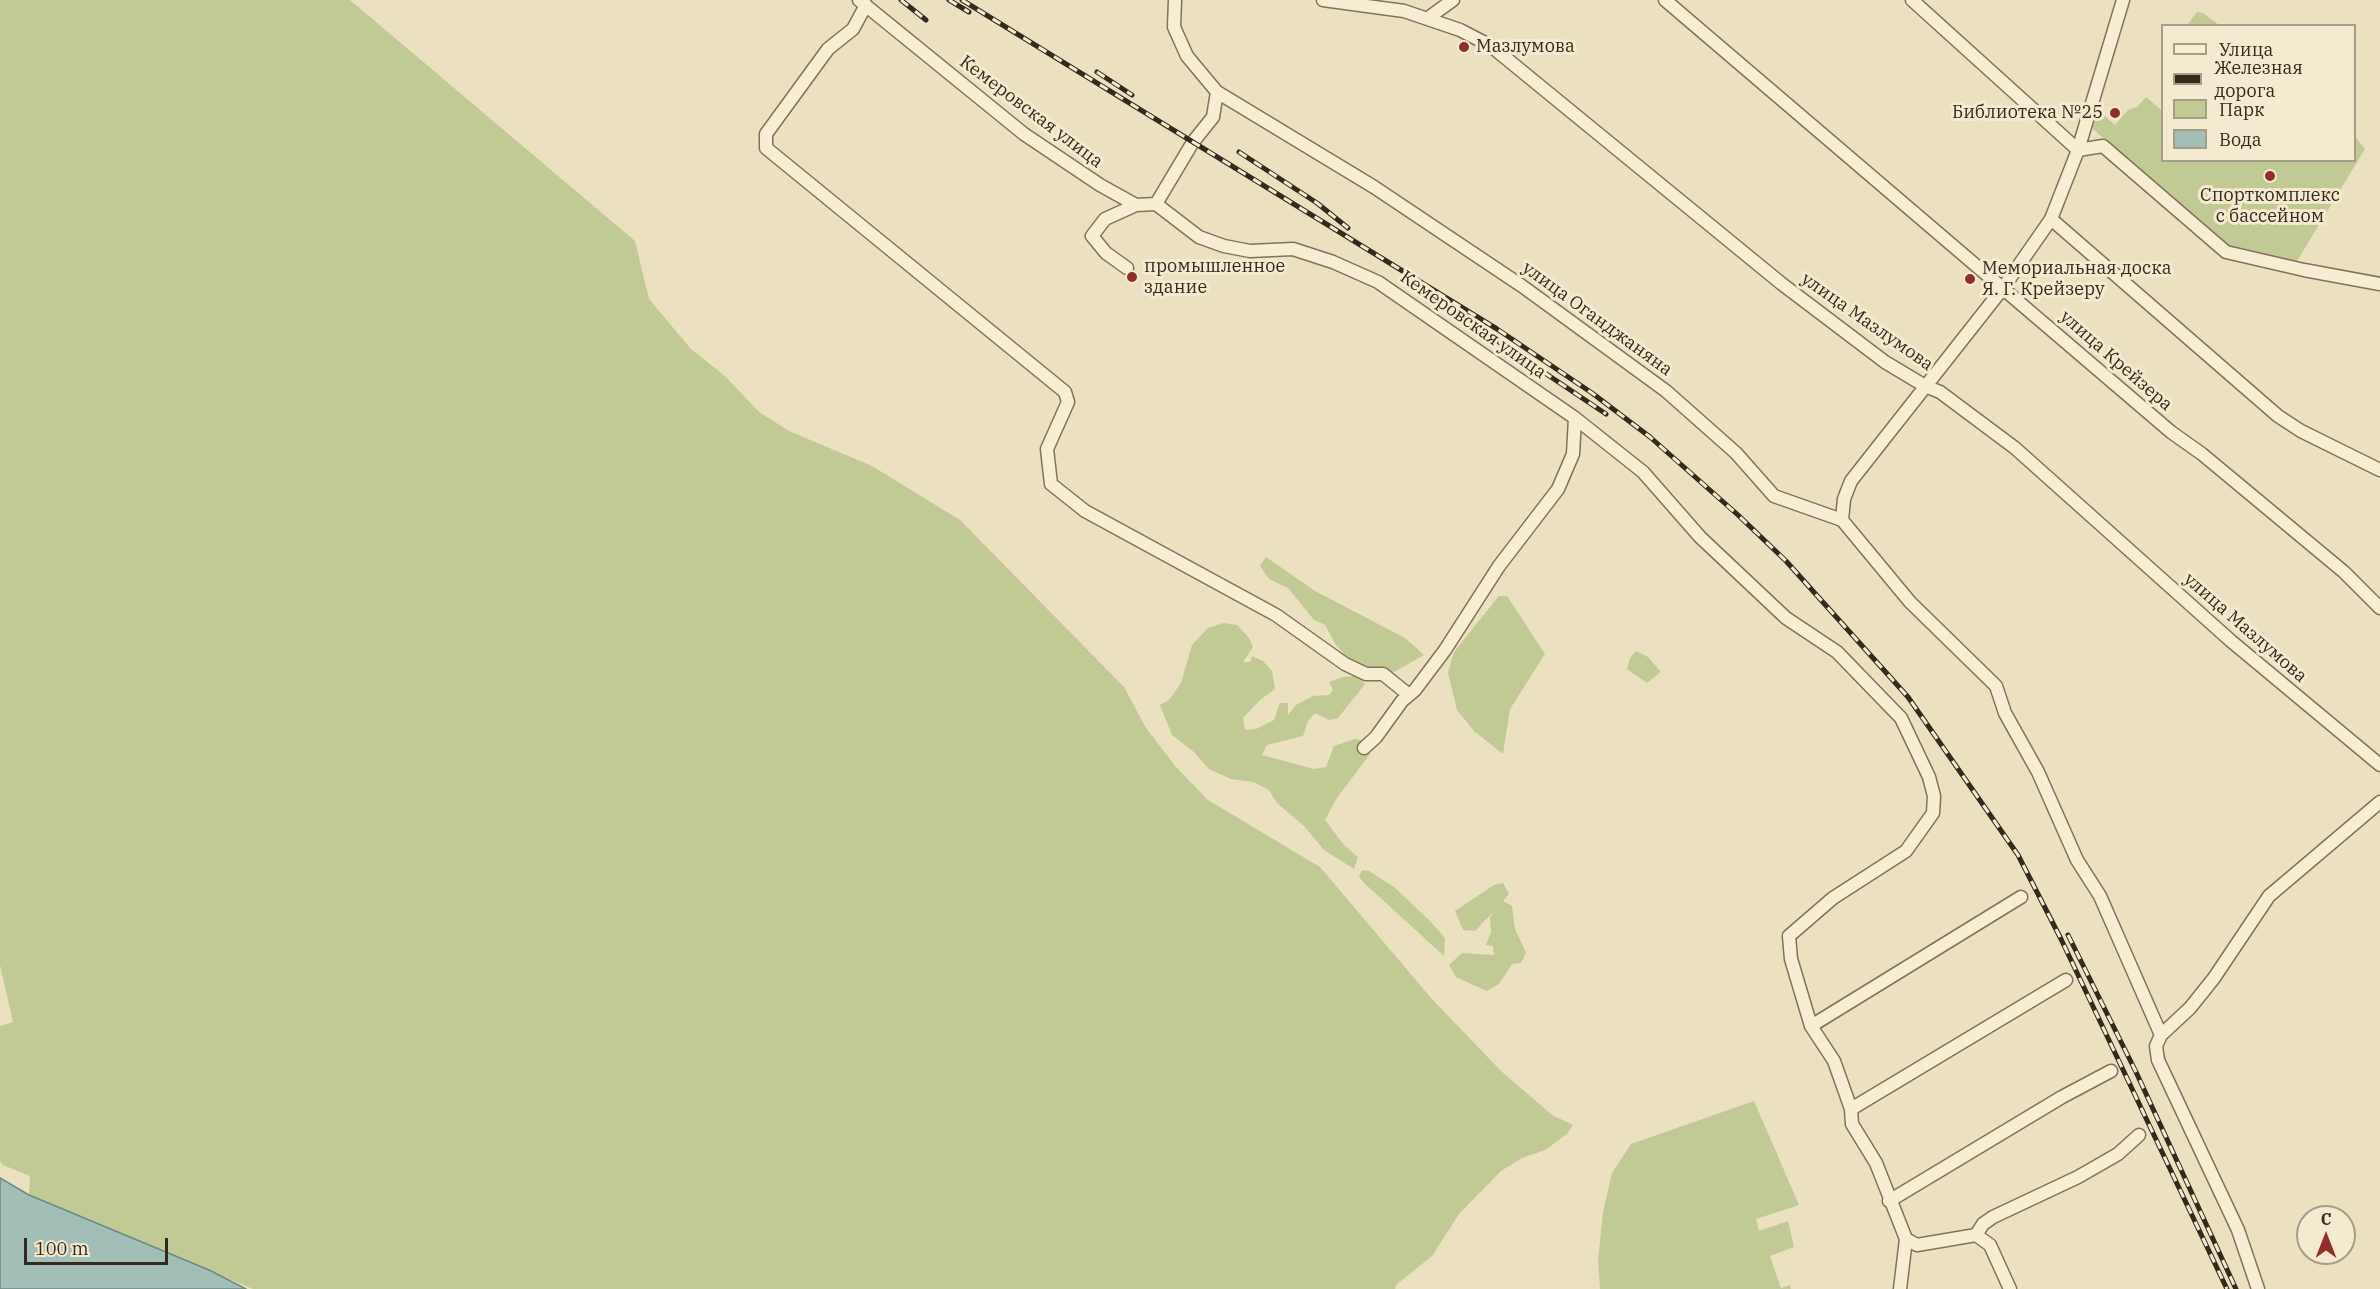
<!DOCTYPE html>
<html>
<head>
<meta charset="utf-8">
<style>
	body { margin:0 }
	#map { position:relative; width:2380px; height:1289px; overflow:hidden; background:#ebe0c0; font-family:"IBM Plex Serif",serif }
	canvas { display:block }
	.legend { position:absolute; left:2161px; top:24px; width:195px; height:138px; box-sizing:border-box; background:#f3eacf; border:2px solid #a79d87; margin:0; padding:8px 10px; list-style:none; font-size:18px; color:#34291c }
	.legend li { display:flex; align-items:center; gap:12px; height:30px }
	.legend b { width:30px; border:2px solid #a79d87 }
	.north { position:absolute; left:2296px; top:1205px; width:60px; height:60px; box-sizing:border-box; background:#f3eacf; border:2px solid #a79d87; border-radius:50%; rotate:0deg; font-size:16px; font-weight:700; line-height:24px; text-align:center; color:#34291c }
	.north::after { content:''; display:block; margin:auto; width:21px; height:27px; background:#902e2b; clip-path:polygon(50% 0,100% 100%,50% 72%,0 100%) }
	.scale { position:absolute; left:24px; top:1238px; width:144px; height:27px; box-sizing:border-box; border:3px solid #34291c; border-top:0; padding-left:8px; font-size:18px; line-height:21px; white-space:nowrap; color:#34291c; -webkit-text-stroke:4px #f3eacf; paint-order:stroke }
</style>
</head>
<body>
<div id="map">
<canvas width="2380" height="1289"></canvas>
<ul class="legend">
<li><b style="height:8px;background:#f7edd2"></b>Улица</li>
<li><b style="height:8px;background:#34291c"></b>Железная дорога</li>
<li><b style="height:16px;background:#c1c994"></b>Парк</li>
<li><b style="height:16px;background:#a2beb7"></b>Вода</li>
</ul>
<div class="north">С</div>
<div class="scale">100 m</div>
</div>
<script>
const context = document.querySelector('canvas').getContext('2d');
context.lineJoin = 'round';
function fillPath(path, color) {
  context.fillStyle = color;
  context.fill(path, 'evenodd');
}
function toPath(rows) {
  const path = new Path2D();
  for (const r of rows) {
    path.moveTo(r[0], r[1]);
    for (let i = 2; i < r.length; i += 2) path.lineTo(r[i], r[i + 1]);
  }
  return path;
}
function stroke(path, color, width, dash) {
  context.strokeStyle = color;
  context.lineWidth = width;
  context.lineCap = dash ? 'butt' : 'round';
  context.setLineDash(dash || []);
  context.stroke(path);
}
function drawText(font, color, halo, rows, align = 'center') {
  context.font = font + ' "IBM Plex Serif",serif';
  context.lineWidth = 6;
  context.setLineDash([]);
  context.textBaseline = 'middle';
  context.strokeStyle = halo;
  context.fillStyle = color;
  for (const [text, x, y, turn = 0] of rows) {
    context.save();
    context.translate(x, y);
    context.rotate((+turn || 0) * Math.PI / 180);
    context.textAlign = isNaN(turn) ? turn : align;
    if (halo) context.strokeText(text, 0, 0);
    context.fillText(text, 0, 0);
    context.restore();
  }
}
const green = toPath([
	[0,0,350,0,635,241,649,299,691,349,725,376,759,412,789,431,872,466,960,520,1124,687,1146,728,1176,767,1208,800,1320,867,1431,998,1501,1071,1552,1115,1573,1125,1567,1134,1545,1150,1522,1158,1501,1171,1459,1214,1432,1256,1396,1285,1395,1289,253,1289,29,1195,30,1176,3,1165,0,1161,0,1026,13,1022,0,965],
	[2197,12,2203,13,2219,25,2187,25],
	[2146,97,2162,111,2162,160,2354,160,2355,136,2365,149,2297,261,2224,247,2092,128,2099,111,2115,125,2128,110,2137,107],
	[1266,557,1315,591,1405,638,1424,655,1394,672,1355,666,1336,645,1325,625,1314,620,1288,588,1269,579,1260,566],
	[1499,596,1507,596,1545,654,1510,709,1503,754,1475,732,1457,710,1448,673,1454,652],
	[1224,623,1237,625,1249,638,1253,647,1243,662,1250,662,1252,656,1263,661,1272,671,1275,689,1260,700,1243,718,1245,730,1256,729,1274,720,1280,703,1288,703,1288,715,1296,705,1313,696,1329,695,1333,690,1329,682,1343,677,1359,676,1365,684,1338,718,1329,720,1315,713,1308,721,1303,736,1267,745,1262,755,1314,769,1326,767,1334,746,1355,739,1370,742,1370,754,1337,798,1325,820,1344,845,1358,857,1354,869,1324,850,1305,827,1277,803,1269,790,1253,782,1231,779,1209,769,1194,752,1172,735,1160,705,1169,700,1181,683,1192,645,1208,628],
	[1636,651,1648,657,1661,672,1647,683,1627,669,1630,658],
	[1362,870,1369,871,1394,887,1430,921,1445,938,1444,956,1363,882,1359,876],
	[1503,883,1509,894,1503,901,1512,906,1515,929,1526,953,1521,963,1512,964,1499,984,1487,991,1456,977,1449,965,1462,953,1494,955,1493,946,1486,945,1491,932,1490,918,1494,911,1475,931,1463,930,1455,911,1494,885],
	[1754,1101,1799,1205,1756,1219,1759,1231,1788,1221,1794,1247,1770,1256,1781,1288,1790,1285,1791,1289,1600,1289,1598,1262,1603,1212,1612,1173,1631,1144]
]);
const water = toPath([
	[0,1178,29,1195,209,1270,246,1289,0,1289,0,1178]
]);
const minor = toPath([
	[859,0,1024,134,1100,185,1136,205,1156,204,1199,237,1224,246,1250,251,1293,249,1333,262,1378,282,1575,418,1643,472,1700,537,1786,618,1837,652,1901,718,1929,777,1934,796,1933,813,1906,851,1833,898,1789,936,1791,959,1811,1026,1834,1061,1851,1109,1852,1124,1876,1163,1906,1239,1900,1289],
	[1175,0,1174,27,1187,56,1217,92,1374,187,1522,286,1666,391,1736,453,1774,496,1842,520,1910,602,1996,686,2005,713,2038,772,2077,860,2100,896,2161,1035,2156,1046,2158,1060,2238,1230,2258,1289],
	[1323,0,1404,11,1460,30,1491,46,1782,284,1885,362,1925,386,1940,392,2015,448,2231,641,2380,765],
	[1665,0,2171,432,2202,454,2344,572,2380,608],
	[1912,0,2078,150,2103,146,2226,252,2304,270,2380,284],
	[866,5,853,29,828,49,766,134,766,148,1065,392,1068,402,1047,449,1051,484,1085,511,1276,615,1345,664,1366,674,1383,674,1409,695],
	[1428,18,1453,0],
	[1156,204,1193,142,1213,117,1217,92],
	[2051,219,2278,416,2301,431,2380,470],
	[1127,268,1106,253,1092,236,1105,219,1136,205],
	[1842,520,1844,499,1851,481,2003,288,2051,219,2078,150,2123,0],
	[1364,748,1376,737,1402,701,1415,690,1445,650,1499,566,1558,489,1573,454,1575,418],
	[1811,1026,2021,897],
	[2161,1035,2190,1008,2214,978,2269,896,2380,802],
	[1851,1109,2066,980],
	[1889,1201,2062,1097,2111,1071],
	[1976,1235,1990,1245,2010,1289],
	[1906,1239,1917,1245,1976,1235,1983,1224,1993,1217,2078,1177,2118,1154,2139,1135]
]);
const rail = toPath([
	[901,0,926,20],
	[949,0,969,12],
	[962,0,1497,329,1592,393,1650,437,1738,515,1786,561,1908,697,2018,855,2061,939,2227,1289],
	[1097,72,1132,95],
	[1239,152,1317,203,1348,228],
	[1469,322,1606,414],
	[2068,935,2136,1072,2236,1289]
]);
const markers = [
	[1464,47,6,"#902e2b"],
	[2115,113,6,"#902e2b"],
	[2270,176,6,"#902e2b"],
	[1132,277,6,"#902e2b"],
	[1970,279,6,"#902e2b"]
];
const poiNames = [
	["Мазлумова",1476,47],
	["Библиотека №25",2103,113,"right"],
	["Спорткомплекс",2270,196,"center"],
	["с бассейном",2270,217,"center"],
	["промышленное",1144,267],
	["здание",1144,288],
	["Мемориальная доска",1982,269],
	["Я. Г. Крейзеру",1982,290]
];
const streetNames = [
	["Кемеровская улица",1031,112,37],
	["улица Оганджаняна",1597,319,36],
	["улица Мазлумова",1867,322,35],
	["Кемеровская улица",1473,325,35],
	["улица Крейзера",2116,361,41],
	["улица Мазлумова",2245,628,41]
];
fillPath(green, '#c1c994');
fillPath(water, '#a2beb7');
stroke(water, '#6a8b84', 1.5);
stroke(minor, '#837159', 15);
stroke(minor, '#f7edd2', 12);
stroke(rail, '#34291c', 5);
stroke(rail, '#f3eacf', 3, [9]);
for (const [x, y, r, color] of markers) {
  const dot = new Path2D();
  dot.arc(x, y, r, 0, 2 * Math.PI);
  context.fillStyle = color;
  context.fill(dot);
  stroke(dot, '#f3eacf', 2);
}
drawText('18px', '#34291c', '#f3eacf', poiNames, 'left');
drawText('18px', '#34291c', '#f3eacf', streetNames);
</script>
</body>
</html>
